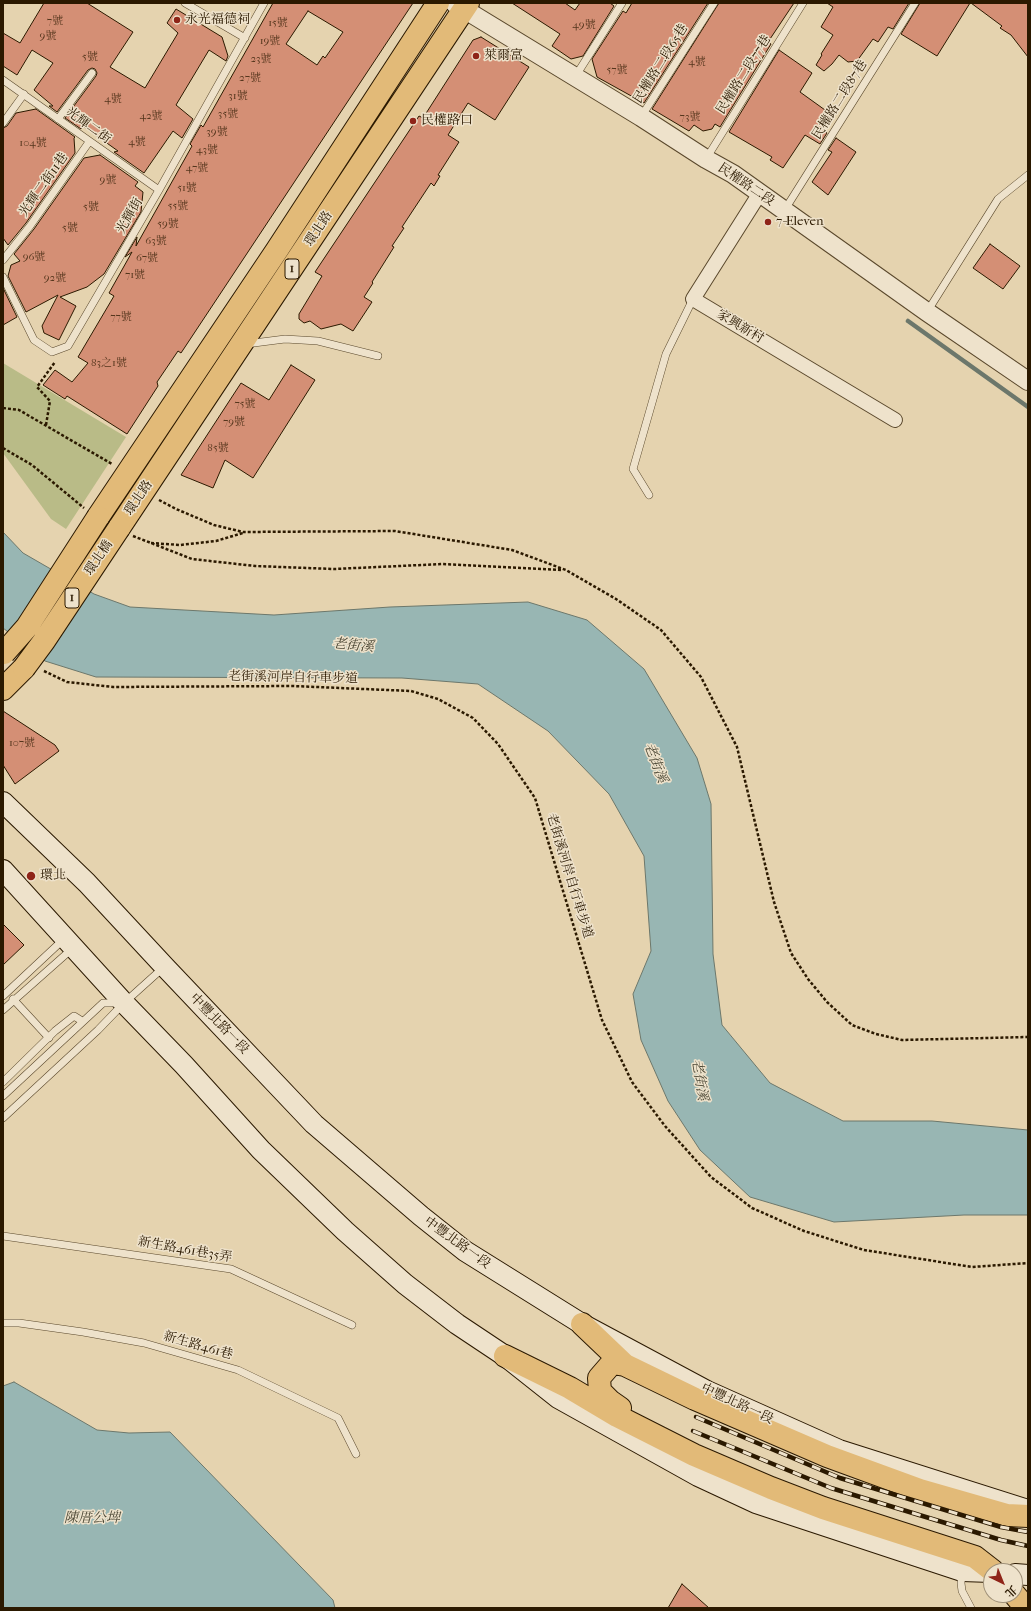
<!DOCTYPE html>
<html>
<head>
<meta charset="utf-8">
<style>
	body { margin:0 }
	#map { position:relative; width:1031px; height:1611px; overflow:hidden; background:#e5d3af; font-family:"IM FELL French Canon","Noto Serif TC",serif }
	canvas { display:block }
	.frame { position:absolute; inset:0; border:4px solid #2b1900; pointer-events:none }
	.north { position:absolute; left:983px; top:1563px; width:40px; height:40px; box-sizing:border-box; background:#eee2cb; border:1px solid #a0927a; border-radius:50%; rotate:137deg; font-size:11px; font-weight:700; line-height:16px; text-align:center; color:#2b1900 }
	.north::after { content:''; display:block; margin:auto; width:14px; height:18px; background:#8f2418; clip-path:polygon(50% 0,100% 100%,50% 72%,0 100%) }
</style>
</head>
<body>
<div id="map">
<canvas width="1031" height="1611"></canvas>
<div class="frame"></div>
<div class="north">北</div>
</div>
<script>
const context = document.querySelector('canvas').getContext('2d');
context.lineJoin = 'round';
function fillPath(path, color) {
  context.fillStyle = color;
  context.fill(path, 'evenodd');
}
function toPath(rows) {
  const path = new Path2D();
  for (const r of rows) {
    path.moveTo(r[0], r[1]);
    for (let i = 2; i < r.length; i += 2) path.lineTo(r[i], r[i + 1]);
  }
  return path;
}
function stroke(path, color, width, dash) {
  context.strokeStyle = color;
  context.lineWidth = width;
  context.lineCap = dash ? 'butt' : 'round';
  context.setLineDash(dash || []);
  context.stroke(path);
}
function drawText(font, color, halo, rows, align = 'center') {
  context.font = font + ' "IM FELL French Canon","Noto Serif TC",serif';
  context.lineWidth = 3;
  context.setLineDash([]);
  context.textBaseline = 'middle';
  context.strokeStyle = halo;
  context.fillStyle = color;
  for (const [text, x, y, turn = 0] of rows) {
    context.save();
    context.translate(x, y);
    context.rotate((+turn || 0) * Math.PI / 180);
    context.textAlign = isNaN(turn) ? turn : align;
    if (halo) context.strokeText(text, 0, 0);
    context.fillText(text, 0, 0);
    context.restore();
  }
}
const green = toPath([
	[3,363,126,437,66,529,51,519,3,453]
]);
const water = toPath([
	[3,532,23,553,94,594,130,607,274,615,390,607,528,602,587,620,644,669,697,758,711,804,713,954,722,1025,770,1083,843,1121,932,1121,1028,1130,1028,1215,964,1215,834,1222,750,1197,700,1150,668,1101,641,1040,633,994,651,951,644,856,609,794,548,731,478,684,402,678,96,677,45,661,3,628,3,532],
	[14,1382,97,1430,129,1433,170,1432,333,1600,335,1608,3,1608,3,1386,14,1382]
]);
const stream = toPath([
	[908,321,1028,407]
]);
const building = toPath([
	[44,3,87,3,133,32,110,67,145,88,178,33,167,23,176,9,222,37,228,56,226,61,209,50,176,105,193,119,182,138,173,131,144,173,114,152,118,151,83,126,81,129,65,118,96,76,97,73,95,69,92,68,88,70,57,112,49,106,53,106,34,90,53,63,32,50,17,75,3,66,3,33,20,43,44,3],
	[273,3,413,3,181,353,178,351,157,382,158,386,127,434,67,396,65,399,43,385,55,370,72,382,88,363,78,357,114,296,109,293,132,252,125,257,137,237,136,246,192,146,190,144,201,125,203,127,273,3],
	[308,11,343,32,325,58,323,56,317,65,286,44,308,11],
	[512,3,565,3,575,10,580,3,610,3,614,6,583,56,571,59,552,46,560,34,512,3],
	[632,3,708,3,644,103,597,77,592,59,623,11,626,13,632,3],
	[719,3,794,3,768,42,771,44,720,127,715,124,712,129,703,131,694,125,689,131,652,109,719,3],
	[827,3,909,3,893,29,888,27,878,42,873,39,857,61,848,62,839,55,832,64,824,71,816,65,822,55,821,54,833,35,821,27,833,7,827,3],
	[920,3,970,3,937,56,901,34,920,3],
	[971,3,1028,3,1028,57,1011,35,1000,28,1002,26,971,3],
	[481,37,529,67,495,120,468,103,448,135,459,142,438,175,440,176,434,186,431,183,402,227,404,228,392,246,394,247,372,282,373,283,364,297,372,302,353,331,341,324,321,329,310,321,304,323,299,319,299,314,322,276,315,272,419,116,423,118,473,40,481,37],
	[779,50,812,73,800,92,832,115,823,129,827,133,820,144,805,135,783,168,770,160,772,157,729,132,779,50],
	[36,109,75,137,74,138,75,153,26,223,8,245,3,238,3,128,7,126,16,113,36,109],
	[836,138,856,152,828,195,812,182,832,152,828,150,836,138],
	[100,155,138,182,135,186,143,192,141,212,104,274,87,287,60,297,76,306,59,340,44,333,42,326,58,295,26,312,8,276,11,265,20,261,14,254,34,229,84,158,100,155],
	[990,244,1020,266,1003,289,973,268,990,244],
	[4,290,17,317,3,325,3,292,4,290],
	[291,365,315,380,253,478,225,460,213,488,181,475,241,383,269,400,291,365],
	[3,711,55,745,59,751,15,784,3,765,3,711],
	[3,924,24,945,3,965,3,924],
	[682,1584,709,1608,668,1608,682,1584]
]);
const path = toPath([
	[3,408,19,410,112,464],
	[46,425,50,401,37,387,55,362],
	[3,448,32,465,84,508],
	[159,500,176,509,214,525,243,532,395,531,512,550,566,570,616,599,661,630,701,677,737,747,774,902,791,953,808,979,827,1002,852,1025,876,1034,902,1040,1028,1037],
	[133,536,192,559,255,566,334,569,443,564,563,570],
	[151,543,180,545,216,541,243,533],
	[44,671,67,682,113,687,293,686,411,691,438,699,473,718,498,744,535,798,602,1020,632,1082,665,1126,711,1177,752,1208,804,1231,864,1250,972,1267,1028,1263]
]);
const service = toPath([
	[185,3,245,38],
	[575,77,622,3],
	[3,80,159,190],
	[641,117,714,3],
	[58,119,92,73],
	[3,123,24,94],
	[706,159,803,3],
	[784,211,915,3],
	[3,260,30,226,89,142],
	[3,277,34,340,52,352,68,346,159,190,264,3],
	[927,312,998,199,1028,175],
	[246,344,285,339,318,341,378,356],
	[649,495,633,469,666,354,693,299],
	[3,996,65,938],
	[13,999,49,1038],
	[3,1010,73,948],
	[3,1082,55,1031,74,1016,82,1021],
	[3,1096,103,1003,118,1003],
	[3,1118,98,1030,124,1003,164,967],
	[3,1236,231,1269,352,1325],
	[3,1323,19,1323,83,1332,144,1343,238,1370,338,1418,356,1454],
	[962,1572,961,1583,962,1591,971,1608]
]);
const minor = toPath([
	[760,193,693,299,895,420]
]);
const tertiary = toPath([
	[454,3,641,117,706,159,733,174,927,312,1028,381]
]);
const secondary = toPath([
	[3,802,87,883,165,967,314,1124,421,1216,465,1251,582,1324,707,1391,839,1450,1028,1510],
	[3,870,124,1003,184,1065,261,1150,345,1231,405,1284,457,1324,505,1356,558,1398,698,1476,756,1503,962,1571,991,1572],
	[1015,1574,1028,1575]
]);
const primary = toPath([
	[98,517,277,250,438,3],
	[119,528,468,3],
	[3,689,24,668]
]);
const motorway = toPath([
	[582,1324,625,1365,695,1399,827,1456,920,1490,1007,1515,1028,1516],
	[505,1356,570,1388,617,1416,694,1455,771,1488,823,1508,975,1557,993,1571],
	[620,1408,610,1401,600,1391,599,1378,612,1363,625,1365],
	[1015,1595,1026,1608]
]);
const rail = toPath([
	[696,1417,840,1478,1001,1527,1028,1532],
	[693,1431,831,1488,1001,1540,1028,1546]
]);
const primaryBridge = toPath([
	[4,653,27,627,98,517],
	[24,668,44,641,119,528]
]);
const markers = [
	[177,20,4,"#8f2418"],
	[476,56,4,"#8f2418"],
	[413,121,4,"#8f2418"],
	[768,222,4,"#8f2418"],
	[31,876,5,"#8f2418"]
];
const numberNames = [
	["7號",55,21],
	["15號",278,23],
	["49號",584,25],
	["9號",48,36],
	["19號",270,41],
	["5號",90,57],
	["23號",261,59],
	["4號",697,62],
	["57號",617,70],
	["27號",250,78],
	["31號",238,96],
	["4號",113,99],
	["35號",228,114],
	["42號",151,116],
	["73號",690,117],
	["39號",217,132],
	["4號",137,142],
	["104號",33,143],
	["43號",207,150],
	["47號",197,168],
	["9號",108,180],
	["51號",187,188],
	["55號",178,206],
	["5號",91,207],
	["59號",168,224],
	["5號",70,228],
	["63號",156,241],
	["96號",34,257],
	["67號",147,258],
	["71號",135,275],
	["92號",55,278],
	["77號",121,317],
	["83之1號",109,363],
	["75號",245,404],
	["79號",234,422],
	["85號",218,448],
	["107號",22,743]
];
const shields = [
	[292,269,14],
	[72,598,14]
];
const shieldNames = [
	["1",292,269],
	["1",72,598]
];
const poiNames = [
	["永光福德祠",185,20],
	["萊爾富",484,56],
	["民權路口",421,121],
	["7-Eleven",776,222],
	["環北",40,876]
];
const streetNames = [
	["民權路二段65巷",661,64,-58],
	["民權路二段77巷",744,75,-58],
	["民權路二段87巷",840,100,-58],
	["光輝二街",88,126,36],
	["光輝二街11巷",44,185,-55],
	["民權路二段",746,185,34],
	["光輝街",130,216,-60],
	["環北路",319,229,-57],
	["家興新村",740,327,31],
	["環北路",139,498,-56],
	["環北橋",99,558,-56],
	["老街溪河岸自行車步道",293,678,1],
	["老街溪河岸自行車步道",569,876,73],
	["中豐北路一段",219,1024,46],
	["中豐北路一段",457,1243,36],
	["新生路461巷35弄",185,1250,10],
	["新生路461巷",198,1346,16],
	["中豐北路一段",737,1404,25]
];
const waterNames = [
	["老街溪",353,646,5],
	["老街溪",655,763,69],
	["老街溪",699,1080,81],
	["陳厝公埤",92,1519]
];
fillPath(green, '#b9bb87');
fillPath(water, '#98b6b3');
stroke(water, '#6c776b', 1);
stroke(stream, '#6c776b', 4.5);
fillPath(building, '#d48f75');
stroke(building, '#2b1900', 1);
stroke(service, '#5a482c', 8);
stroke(minor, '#5a482c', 16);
stroke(tertiary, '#5a482c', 20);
stroke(secondary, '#2b1900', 22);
stroke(primary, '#2b1900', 24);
stroke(motorway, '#2b1900', 24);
stroke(path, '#2b1900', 2.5, [3, 2]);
stroke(service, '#eee2cb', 7);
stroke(minor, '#eee2cb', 14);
stroke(tertiary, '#eee2cb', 18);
stroke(secondary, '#eee2cb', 20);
stroke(primary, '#e2ba78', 22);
stroke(motorway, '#e2ba78', 22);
stroke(rail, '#2b1900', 4.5);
stroke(rail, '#eee2cb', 3, [9]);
stroke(primaryBridge, '#2b1900', 24, []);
stroke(primaryBridge, '#e2ba78', 22);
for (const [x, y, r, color] of markers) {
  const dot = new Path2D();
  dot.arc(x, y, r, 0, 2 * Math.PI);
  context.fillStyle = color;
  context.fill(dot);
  stroke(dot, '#eee2cb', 1.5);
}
drawText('11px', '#55361d', null, numberNames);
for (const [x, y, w] of shields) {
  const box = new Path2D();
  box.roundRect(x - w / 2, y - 10, w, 20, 3);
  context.fillStyle = '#eee2cb';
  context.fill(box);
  stroke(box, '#2b1900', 1);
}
drawText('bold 12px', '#2b1900', null, shieldNames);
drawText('13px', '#2b1900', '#eee2cb', poiNames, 'left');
drawText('13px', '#2b1900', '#eee2cb', streetNames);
drawText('italic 14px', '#4c4836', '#eee2cb', waterNames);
</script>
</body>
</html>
